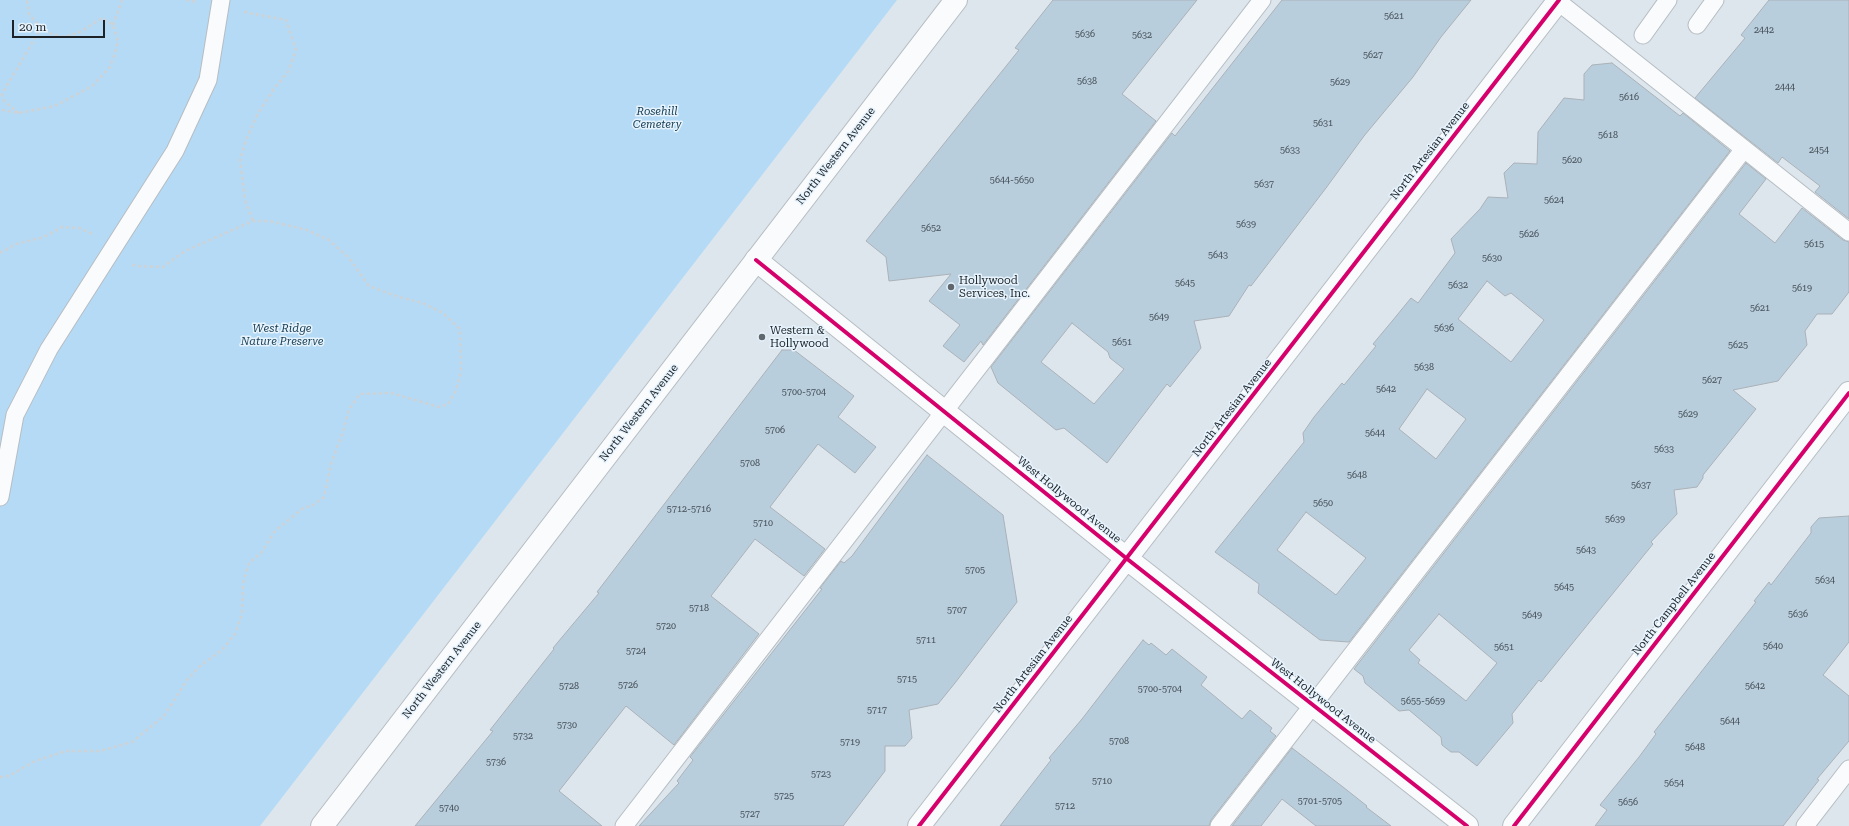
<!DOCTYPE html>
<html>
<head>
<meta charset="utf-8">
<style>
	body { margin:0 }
	#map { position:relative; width:1849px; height:826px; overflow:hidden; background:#dde6ed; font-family:"Roboto Serif",serif }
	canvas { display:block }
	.scale { position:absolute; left:12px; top:20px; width:93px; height:18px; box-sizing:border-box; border:2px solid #1c2226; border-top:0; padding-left:5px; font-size:12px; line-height:14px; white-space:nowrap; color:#1c2226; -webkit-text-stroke:3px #e7f4fe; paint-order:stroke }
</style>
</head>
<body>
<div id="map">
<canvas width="1849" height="826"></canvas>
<div class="scale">20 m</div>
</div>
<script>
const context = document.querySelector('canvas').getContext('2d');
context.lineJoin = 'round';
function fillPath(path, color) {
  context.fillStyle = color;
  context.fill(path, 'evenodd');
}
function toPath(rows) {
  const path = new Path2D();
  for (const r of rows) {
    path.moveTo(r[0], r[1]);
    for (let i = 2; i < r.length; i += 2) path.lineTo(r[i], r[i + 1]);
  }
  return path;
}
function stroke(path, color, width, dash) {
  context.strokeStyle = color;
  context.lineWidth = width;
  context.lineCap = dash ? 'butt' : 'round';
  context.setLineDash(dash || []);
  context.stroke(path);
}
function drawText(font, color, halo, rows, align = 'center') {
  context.font = font + ' "Roboto Serif",serif';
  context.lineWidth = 3;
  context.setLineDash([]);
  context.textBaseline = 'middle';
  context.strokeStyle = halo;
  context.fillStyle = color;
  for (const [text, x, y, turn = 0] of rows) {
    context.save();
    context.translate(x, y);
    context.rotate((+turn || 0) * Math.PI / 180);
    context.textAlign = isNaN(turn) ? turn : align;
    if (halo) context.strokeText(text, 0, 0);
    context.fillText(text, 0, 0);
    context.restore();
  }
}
const green = toPath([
	[0,0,897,0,260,826,0,826]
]);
const building = toPath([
	[1053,0,1197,0,1122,94,1156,121,983,345,981,341,964,362,943,346,960,325,929,301,951,274,889,281,886,257,866,241,1019,50,1015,48,1053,0],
	[1282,0,1471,0,1441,37,1413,77,1364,136,1326,188,1251,286,1249,285,1229,316,1194,321,1201,348,1170,387,1167,384,1107,463,1064,428,1056,430,998,383,991,367,1172,133,1175,136,1282,0],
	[1072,323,1108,352,1110,358,1124,369,1094,404,1041,362,1072,323],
	[1769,0,1849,0,1849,219,1815,192,1820,186,1782,157,1778,163,1695,98,1745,38,1741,35,1769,0],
	[1612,63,1680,116,1683,113,1730,151,1349,642,1320,640,1258,593,1259,584,1215,552,1304,442,1303,433,1314,417,1342,383,1344,385,1376,346,1373,344,1393,320,1411,298,1418,303,1455,253,1451,239,1480,209,1488,197,1508,198,1504,173,1514,163,1537,164,1538,132,1564,98,1584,100,1584,74,1592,65,1612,63],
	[1487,281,1505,296,1511,293,1544,320,1511,362,1458,319,1487,281],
	[1427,389,1466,419,1436,459,1399,429,1427,389],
	[1306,512,1366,558,1336,595,1277,550,1306,512],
	[1746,163,1766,179,1739,214,1775,243,1802,208,1843,240,1849,242,1849,292,1832,314,1817,314,1805,331,1807,345,1778,381,1733,390,1756,409,1703,475,1703,478,1697,487,1674,490,1677,514,1651,542,1653,544,1541,682,1539,680,1512,714,1513,723,1477,766,1459,752,1451,752,1442,745,1441,737,1409,710,1399,711,1365,683,1363,676,1354,669,1746,163],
	[1439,614,1497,663,1466,701,1418,663,1420,660,1409,650,1439,614],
	[782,350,794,350,854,396,838,417,876,447,855,473,818,444,770,507,825,549,804,576,755,539,711,596,759,634,674,745,626,706,559,791,602,826,415,826,493,731,490,730,554,649,553,648,599,593,597,592,782,350],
	[927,455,1003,515,1017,602,955,683,938,704,909,710,912,738,905,746,885,746,885,771,843,826,639,826,679,783,677,781,693,760,690,757,822,589,820,588,841,561,844,563,852,556,927,455],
	[1849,516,1849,642,1823,675,1849,696,1849,741,1817,779,1819,780,1783,826,1595,826,1607,810,1600,805,1639,757,1656,734,1654,732,1756,602,1754,601,1769,582,1771,585,1811,533,1811,527,1819,518,1849,516],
	[1143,640,1149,645,1151,643,1166,655,1172,649,1207,677,1201,685,1242,719,1250,710,1272,728,1270,731,1276,736,1211,820,1209,826,1000,826,1051,760,1049,758,1082,719,1143,640],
	[1292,748,1343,787,1367,806,1366,807,1391,826,1316,826,1282,799,1261,826,1232,826,1292,748]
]);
const path = toPath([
	[186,0,196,2],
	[244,12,286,20,296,50,288,72,273,90,257,115,246,140,240,160,245,200,253,221],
	[113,25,122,0],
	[2,110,19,113,55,106,92,86,110,67,115,53,118,41,113,25,102,18,80,32,64,37,52,34,41,28,29,14,27,0],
	[19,113,4,101,2,94,41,28],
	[0,253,16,244,44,237,62,227,79,228,93,234],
	[0,777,9,776,35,761,66,751,100,751,132,742,164,716,187,680,200,666,222,650,235,634,242,614,243,583,249,563,261,553,275,531,303,508,313,505,324,497,331,464,344,429,349,409,360,394,391,393,439,407,448,404,456,391,461,371,460,329,443,313,423,303,399,297,369,286,349,258,329,240,307,230,269,221,253,221,185,251,163,267,135,266,131,264]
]);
const lane = toPath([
	[1556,0,1849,232],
	[1697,25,1715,0],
	[1643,35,1668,0],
	[0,497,15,415,49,349,175,151,208,80,221,0],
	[624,826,1262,0],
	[1219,826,1744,149],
	[1805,826,1849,769]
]);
const street = toPath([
	[756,260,1126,558,1467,826],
	[919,826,1559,0],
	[1514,826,1849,393]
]);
const secondary = toPath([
	[322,826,956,0]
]);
const cycleway = toPath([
	[756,260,1126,558,1467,826],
	[919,826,1559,0],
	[1514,826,1849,393]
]);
const markers = [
	[951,287,4,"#60676c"],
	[762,337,4,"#60676c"]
];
const numberNames = [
	["5621",1394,16],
	["2442",1764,30],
	["5636",1085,34],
	["5632",1142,35],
	["5627",1373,55],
	["5638",1087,81],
	["5629",1340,82],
	["2444",1785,87],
	["5616",1629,97],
	["5631",1323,123],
	["5618",1608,135],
	["5633",1290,150],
	["2454",1819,150],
	["5620",1572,160],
	["5644-5650",1012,180],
	["5637",1264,184],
	["5624",1554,200],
	["5639",1246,224],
	["5652",931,228],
	["5626",1529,234],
	["5615",1814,244],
	["5643",1218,255],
	["5630",1492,258],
	["5645",1185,283],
	["5632",1458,285],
	["5619",1802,288],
	["5621",1760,308],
	["5649",1159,317],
	["5636",1444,328],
	["5651",1122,342],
	["5625",1738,345],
	["5638",1424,367],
	["5627",1712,380],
	["5642",1386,389],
	["5700-5704",804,392],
	["5629",1688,414],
	["5706",775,430],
	["5644",1375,433],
	["5633",1664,449],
	["5708",750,463],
	["5648",1357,475],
	["5637",1641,485],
	["5650",1323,503],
	["5712-5716",689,509],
	["5639",1615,519],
	["5710",763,523],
	["5643",1586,550],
	["5705",975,570],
	["5634",1825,580],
	["5645",1564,587],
	["5718",699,608],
	["5707",957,610],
	["5636",1798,614],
	["5649",1532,615],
	["5720",666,626],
	["5711",926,640],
	["5640",1773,646],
	["5651",1504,647],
	["5724",636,651],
	["5715",907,679],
	["5726",628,685],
	["5728",569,686],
	["5642",1755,686],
	["5700-5704",1160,689],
	["5655-5659",1423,701],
	["5717",877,710],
	["5644",1730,721],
	["5730",567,725],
	["5732",523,736],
	["5708",1119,741],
	["5719",850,742],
	["5648",1695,747],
	["5736",496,762],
	["5723",821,774],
	["5710",1102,781],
	["5654",1674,783],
	["5725",784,796],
	["5701-5705",1320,801],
	["5656",1628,802],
	["5712",1065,806],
	["5740",449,808],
	["5727",750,814]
];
const parkNames = [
	["Rosehill",657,112],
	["Cemetery",657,125],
	["West Ridge",282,329],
	["Nature Preserve",282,342]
];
const streetNames = [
	["North Artesian Avenue",1430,151,-52],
	["North Western Avenue",836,156,-52],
	["North Artesian Avenue",1232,408,-52],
	["North Western Avenue",639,413,-52],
	["West Hollywood Avenue",1069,500,39],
	["North Campbell Avenue",1674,604,-52],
	["North Artesian Avenue",1033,664,-52],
	["North Western Avenue",442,670,-52],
	["West Hollywood Avenue",1323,701,38]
];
const poiNames = [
	["Hollywood",959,281],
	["Services, Inc.",959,294],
	["Western &",770,331],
	["Hollywood",770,344]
];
fillPath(green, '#b5daf5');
fillPath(building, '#b9cedd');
stroke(building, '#aab1b7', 1);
stroke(lane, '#b6bdc3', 19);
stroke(street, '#b6bdc3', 24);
stroke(secondary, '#b6bdc3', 24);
stroke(path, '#cfd2d4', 2.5, [3, 3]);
stroke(lane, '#fafbfc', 17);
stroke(street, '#fafbfc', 22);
stroke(secondary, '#fafbfc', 22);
stroke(cycleway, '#d6006c', 4);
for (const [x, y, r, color] of markers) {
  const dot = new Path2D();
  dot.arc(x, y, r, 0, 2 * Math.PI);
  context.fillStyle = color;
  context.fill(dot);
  stroke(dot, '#e7f4fe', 1.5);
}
drawText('9px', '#434d54', null, numberNames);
drawText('italic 11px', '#1a4057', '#e7f4fe', parkNames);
drawText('11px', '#1c2226', '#e7f4fe', streetNames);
drawText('11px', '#1c2226', '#e7f4fe', poiNames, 'left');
</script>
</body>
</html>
